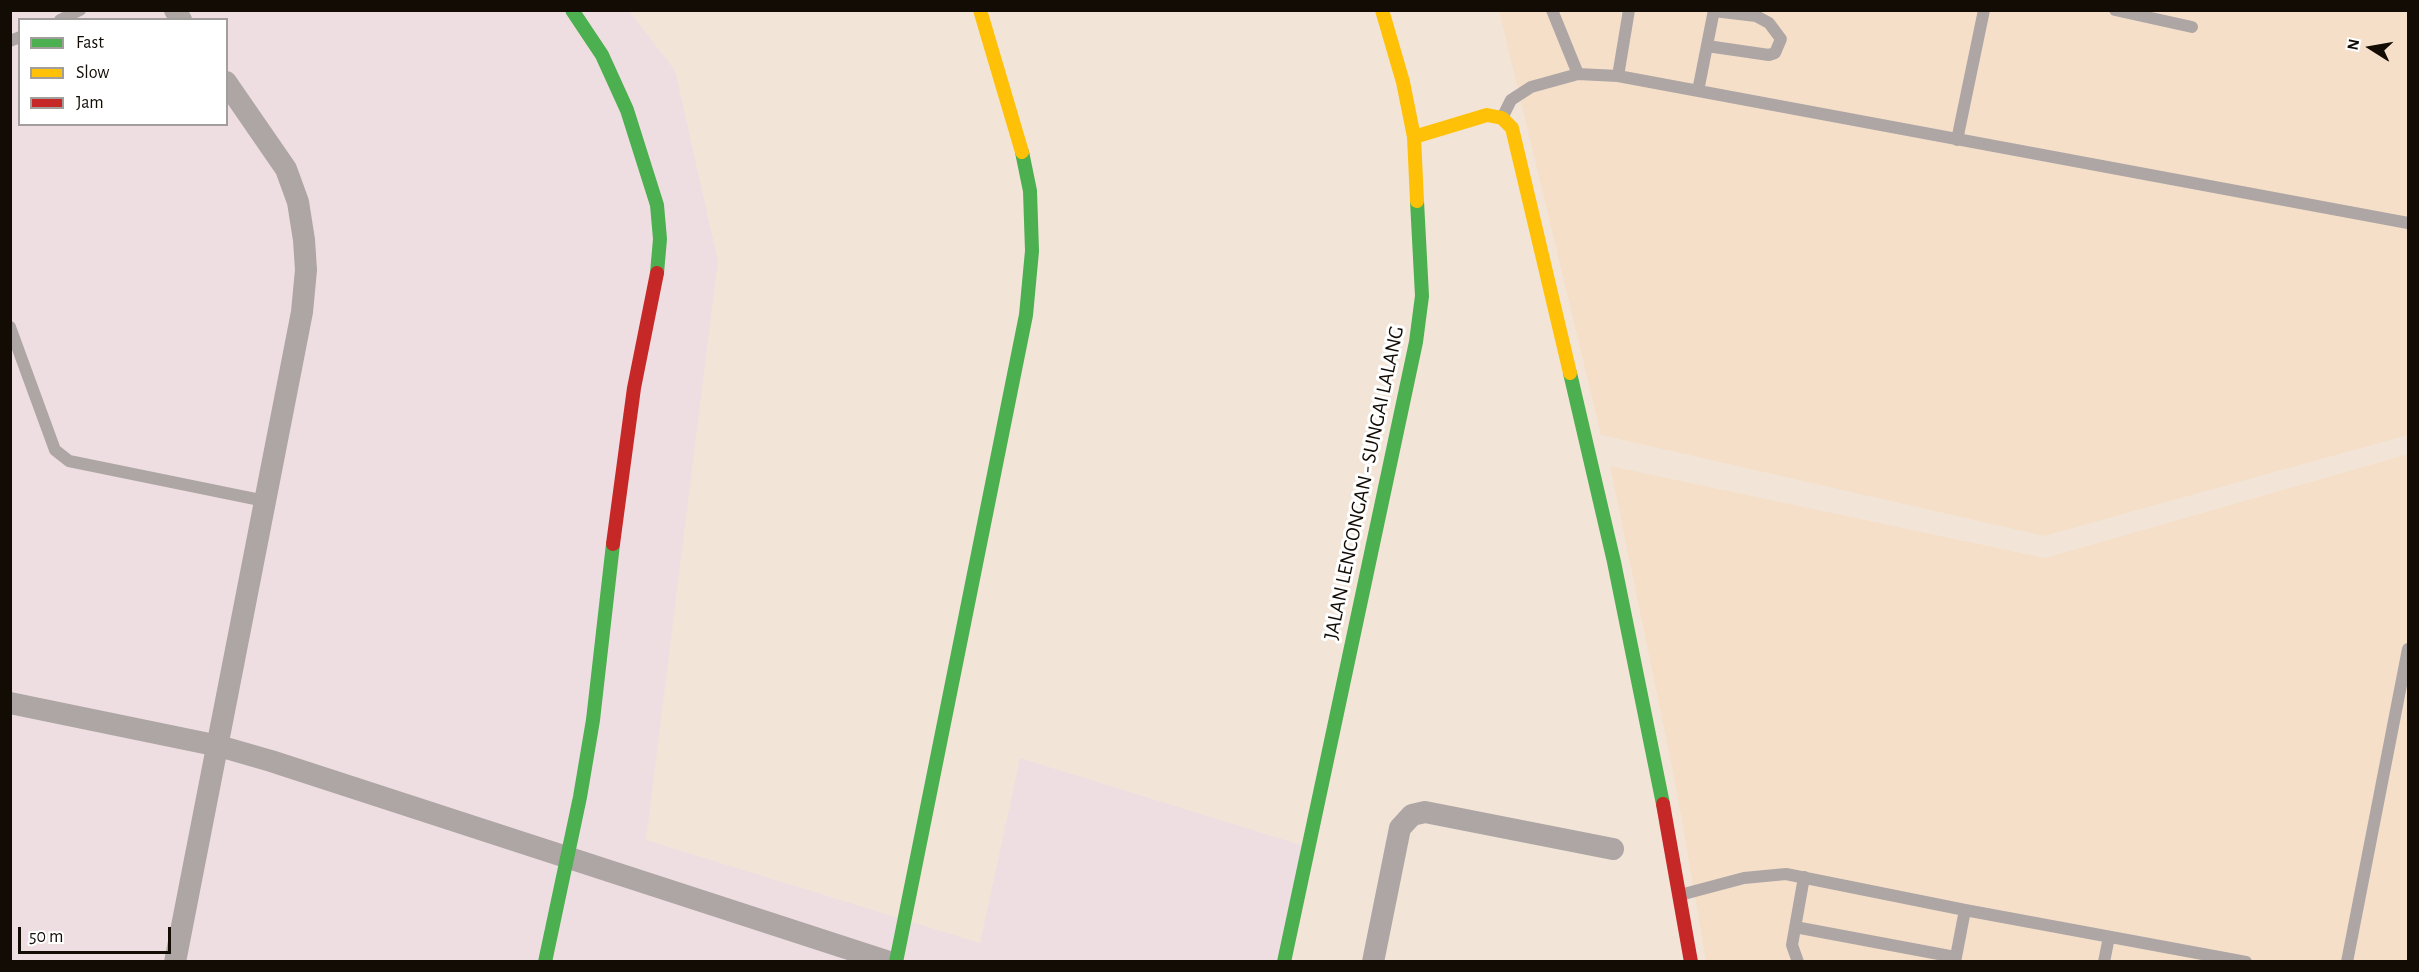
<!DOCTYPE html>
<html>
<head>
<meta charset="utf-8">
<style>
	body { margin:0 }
	#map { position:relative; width:2419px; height:972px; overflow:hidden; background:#f2e5d8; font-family:"Alegreya Sans",sans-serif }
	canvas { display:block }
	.frame { position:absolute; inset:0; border:12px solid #130c05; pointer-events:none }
	.legend { position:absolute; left:18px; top:18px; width:210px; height:108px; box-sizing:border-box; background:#fff; border:2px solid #a19e9b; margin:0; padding:8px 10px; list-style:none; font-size:18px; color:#130c05 }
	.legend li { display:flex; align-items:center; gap:12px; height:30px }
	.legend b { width:30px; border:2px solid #a19e9b }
	.north { position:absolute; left:2341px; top:18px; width:60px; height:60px; -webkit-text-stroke:4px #fff; paint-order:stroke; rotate:281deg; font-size:16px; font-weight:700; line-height:24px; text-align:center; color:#130c05 }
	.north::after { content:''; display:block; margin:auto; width:21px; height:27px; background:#130c05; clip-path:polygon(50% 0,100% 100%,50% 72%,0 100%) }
	.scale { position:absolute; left:18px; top:927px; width:153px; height:27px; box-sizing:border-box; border:3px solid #130c05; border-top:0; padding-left:8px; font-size:18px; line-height:21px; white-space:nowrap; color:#130c05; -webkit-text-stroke:4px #fff; paint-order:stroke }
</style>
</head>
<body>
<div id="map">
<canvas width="2419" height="972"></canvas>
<div class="frame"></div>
<ul class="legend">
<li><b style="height:8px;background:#4caf50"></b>Fast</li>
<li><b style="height:8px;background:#ffc107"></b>Slow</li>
<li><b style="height:8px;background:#c62828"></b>Jam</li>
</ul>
<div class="north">N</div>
<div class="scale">50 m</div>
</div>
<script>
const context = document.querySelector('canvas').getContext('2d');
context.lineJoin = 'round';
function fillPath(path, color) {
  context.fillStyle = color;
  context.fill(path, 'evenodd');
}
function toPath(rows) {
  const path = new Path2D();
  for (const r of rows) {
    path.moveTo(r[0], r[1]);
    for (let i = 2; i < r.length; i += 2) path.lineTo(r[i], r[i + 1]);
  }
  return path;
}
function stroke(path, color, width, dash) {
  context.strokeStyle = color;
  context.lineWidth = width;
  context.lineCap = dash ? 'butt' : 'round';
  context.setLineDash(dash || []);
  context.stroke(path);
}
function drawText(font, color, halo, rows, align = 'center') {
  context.font = font + ' "Alegreya Sans",sans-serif';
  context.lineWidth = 6;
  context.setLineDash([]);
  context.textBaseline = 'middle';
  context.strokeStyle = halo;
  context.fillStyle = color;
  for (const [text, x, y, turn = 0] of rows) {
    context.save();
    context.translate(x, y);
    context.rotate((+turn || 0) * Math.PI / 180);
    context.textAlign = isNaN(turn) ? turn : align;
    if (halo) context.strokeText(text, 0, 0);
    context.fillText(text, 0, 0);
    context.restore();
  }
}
const built = toPath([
	[1499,11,2408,11,2408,435,2044,536,1601,435],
	[2408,454,2408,961,1706,961,1676,787,1610,466,2045,558]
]);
const industrial = toPath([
	[10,11,629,11,675,70,718,261,646,840,980,943,1020,758,1314,849,1290,961,11,961],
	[20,20,226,20,226,124,20,124]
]);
const lane = toPath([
	[1552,10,1578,74],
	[2115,10,2192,27],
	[60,20,80,10],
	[10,41,20,37],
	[1707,46,1769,55,1775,53,1781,39,1769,23,1756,16,1714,11],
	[1618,76,1629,10],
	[1698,91,1714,10],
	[1502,118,1511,100,1531,87,1578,74,1618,76,2408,223],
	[1957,140,1984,10],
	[10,327,55,450,69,461,265,501],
	[1680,895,1744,878,1786,874,1965,910,2246,962],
	[1795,927,1955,957],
	[1798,962,1792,945,1804,877],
	[1955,962,1965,910],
	[2104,962,2109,937],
	[2347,962,2408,649]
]);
const street = toPath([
	[175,10,181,20],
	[10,703,219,746,271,761,889,962],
	[175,962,302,312,306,270,304,240,298,202,286,169,226,82],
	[1373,962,1400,828,1412,815,1425,812,1613,849]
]);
const fast = toPath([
	[572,10,602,55,627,110,657,205,660,239,657,273],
	[1570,373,1614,562,1663,804],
	[545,962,580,797,593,720,613,544],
	[896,962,1026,315,1032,251,1030,191,1022,152],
	[1284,962,1416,342,1422,296,1417,201]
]);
const slow = toPath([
	[980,10,1022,152],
	[1382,10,1403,82,1414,137,1417,201],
	[1414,137,1487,115,1502,118,1512,128,1570,373]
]);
const jam = toPath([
	[613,544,634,388,657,273],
	[1663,804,1691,962]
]);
const streetNames = [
	["JALAN LENCONGAN - SUNGAI LALANG",1364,483,-78]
];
fillPath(built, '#f5dfc9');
fillPath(industrial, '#efdee1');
stroke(lane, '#ada6a5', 12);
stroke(street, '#ada6a5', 22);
stroke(fast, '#4caf50', 14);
stroke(slow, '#ffc107', 14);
stroke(jam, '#c62828', 14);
drawText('21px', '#130c05', '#fff', streetNames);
</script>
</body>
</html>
